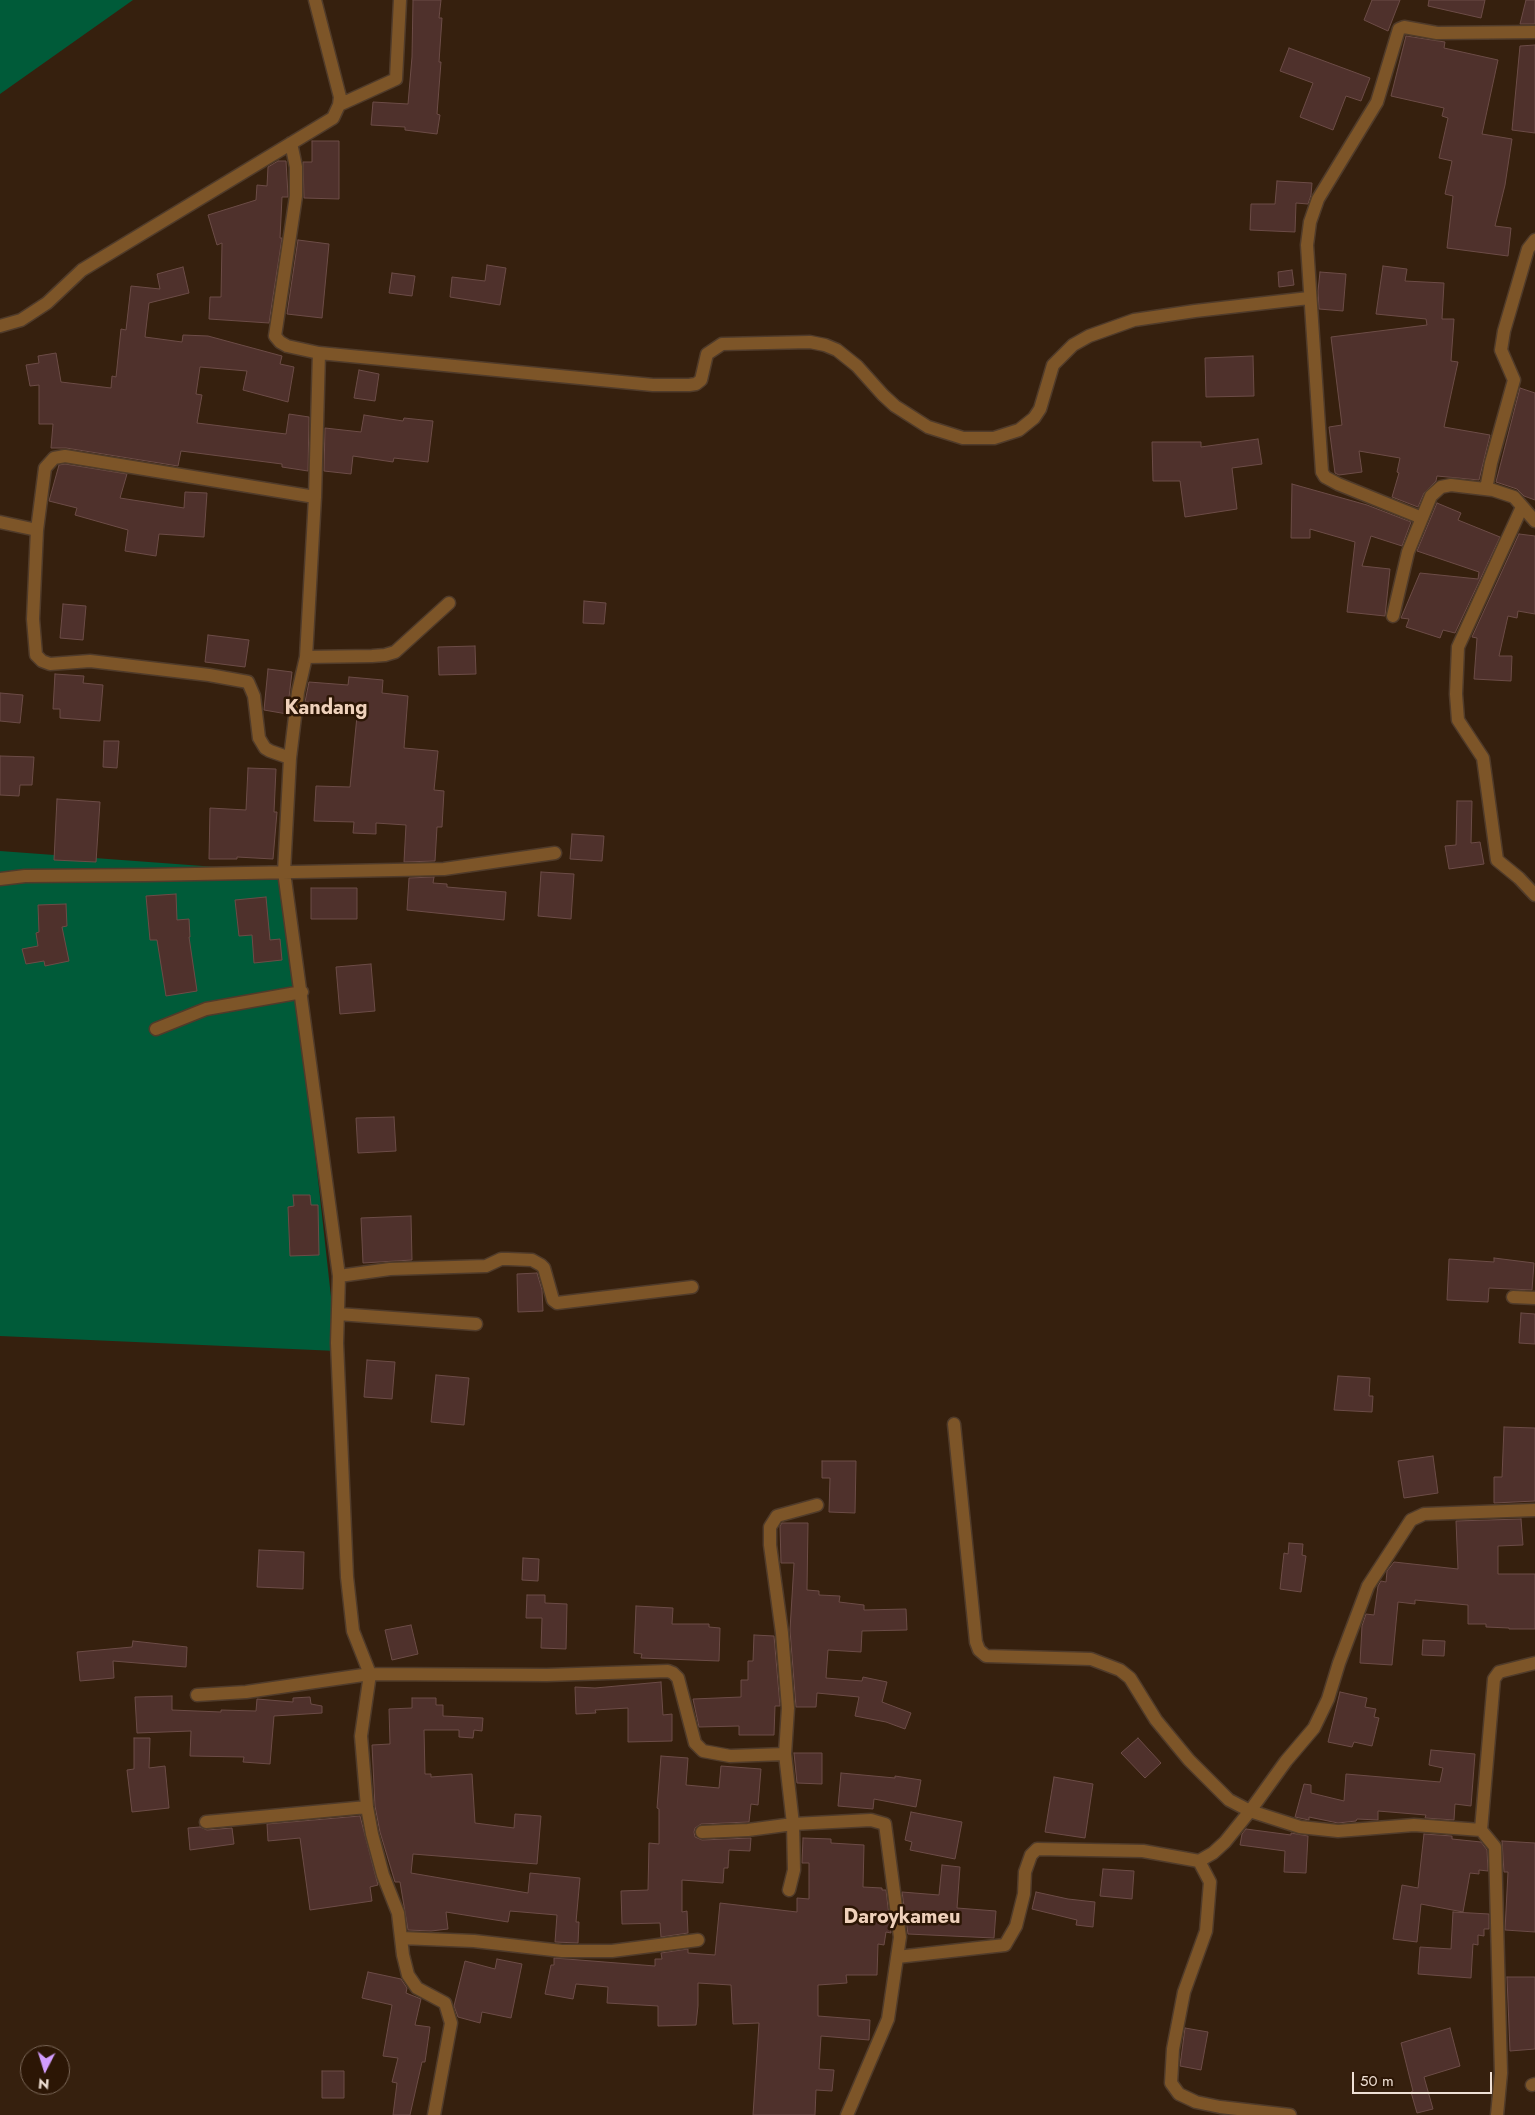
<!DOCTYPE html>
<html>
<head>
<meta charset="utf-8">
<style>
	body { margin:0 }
	#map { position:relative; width:1535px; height:2115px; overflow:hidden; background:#36200e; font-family:Jost,sans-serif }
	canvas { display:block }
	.north { position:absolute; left:20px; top:2045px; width:50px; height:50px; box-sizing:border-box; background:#2c1605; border:1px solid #7a6758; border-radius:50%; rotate:185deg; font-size:14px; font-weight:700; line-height:20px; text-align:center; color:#efe0d5 }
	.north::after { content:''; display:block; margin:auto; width:18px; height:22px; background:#d29cfd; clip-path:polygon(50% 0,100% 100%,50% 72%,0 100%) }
	.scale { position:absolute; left:1352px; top:2072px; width:140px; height:22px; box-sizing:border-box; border:2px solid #efe0d5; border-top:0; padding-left:6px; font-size:15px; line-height:18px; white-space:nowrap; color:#efe0d5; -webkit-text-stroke:4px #2c1605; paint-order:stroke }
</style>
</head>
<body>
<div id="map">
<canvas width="1535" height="2115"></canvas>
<div class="north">N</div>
<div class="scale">50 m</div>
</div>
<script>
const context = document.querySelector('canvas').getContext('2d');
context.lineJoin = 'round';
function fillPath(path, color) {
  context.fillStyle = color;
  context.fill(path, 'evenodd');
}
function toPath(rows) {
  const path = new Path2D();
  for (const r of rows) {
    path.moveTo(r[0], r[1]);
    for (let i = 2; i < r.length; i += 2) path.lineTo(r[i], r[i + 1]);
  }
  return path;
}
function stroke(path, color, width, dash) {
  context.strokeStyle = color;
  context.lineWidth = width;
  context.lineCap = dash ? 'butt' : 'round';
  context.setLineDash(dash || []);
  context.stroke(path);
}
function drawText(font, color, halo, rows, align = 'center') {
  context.font = font + ' Jost,sans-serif';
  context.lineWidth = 5;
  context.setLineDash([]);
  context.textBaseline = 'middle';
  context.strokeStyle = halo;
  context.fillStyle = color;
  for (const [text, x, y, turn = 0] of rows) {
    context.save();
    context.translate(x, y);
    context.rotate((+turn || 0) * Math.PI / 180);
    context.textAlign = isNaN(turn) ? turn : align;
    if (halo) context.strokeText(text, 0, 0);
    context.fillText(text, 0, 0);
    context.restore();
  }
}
const forest = toPath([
	[0,0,133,0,0,94],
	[0,851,284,872,337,1351,0,1336]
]);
const building = toPath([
	[413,0,441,0,439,18,442,18,439,62,441,62,437,114,440,115,437,134,405,130,405,127,371,125,373,102,408,104,412,57,413,0],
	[1372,0,1400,0,1388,31,1364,20,1372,0],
	[1429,0,1485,0,1481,18,1428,6,1429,0],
	[1526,0,1535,0,1535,24,1520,24,1526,0],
	[1406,36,1445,42,1444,48,1498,60,1482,134,1512,139,1505,185,1495,226,1511,228,1508,256,1447,248,1453,196,1445,194,1452,161,1439,158,1448,118,1442,116,1444,108,1391,96,1406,36],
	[1535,45,1535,133,1512,130,1520,46,1535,45],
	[1289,48,1370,78,1361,101,1346,96,1333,130,1300,117,1313,83,1280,71,1289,48],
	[312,141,339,141,339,199,304,198,303,162,312,162,312,141],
	[278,161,286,161,288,195,288,197,282,197,280,238,282,238,269,323,209,319,210,297,221,297,222,243,217,245,208,215,256,200,257,185,267,186,268,167,278,161],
	[1277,181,1312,183,1311,195,1308,204,1296,203,1295,232,1250,230,1251,204,1275,204,1277,181],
	[298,240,329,244,322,318,287,314,298,240],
	[487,265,506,268,500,305,450,297,452,277,485,281,487,265],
	[1383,266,1407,269,1405,281,1444,283,1442,319,1454,319,1451,361,1458,362,1444,427,1490,435,1479,480,1437,476,1436,481,1424,493,1418,507,1392,497,1399,473,1397,472,1400,458,1359,451,1362,472,1339,475,1335,473,1329,427,1342,425,1331,337,1427,325,1426,319,1376,314,1383,266],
	[183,267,189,293,149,303,145,337,182,342,183,335,208,336,282,356,280,364,294,367,288,402,243,390,247,371,200,367,196,394,202,395,197,423,286,434,289,414,309,417,308,471,282,467,282,464,181,451,178,466,66,448,51,448,53,424,39,424,39,385,30,386,26,365,39,363,38,356,56,353,61,382,111,388,112,376,116,377,121,329,126,330,131,286,160,289,157,274,183,267],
	[1292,270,1294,285,1279,287,1278,272,1292,270],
	[1320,272,1346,274,1343,311,1319,309,1318,291,1320,272],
	[392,273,415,276,412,296,389,293,392,273],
	[1253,356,1254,396,1206,397,1205,358,1253,356],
	[359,370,379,374,375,401,354,398,359,370],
	[1520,388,1535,393,1535,500,1524,496,1517,489,1496,482,1520,388],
	[364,415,403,421,404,418,433,421,428,462,394,458,393,462,353,456,351,474,324,471,325,428,361,432,364,415],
	[1258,439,1262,464,1232,468,1237,509,1185,517,1180,481,1153,481,1152,442,1201,442,1201,447,1258,439],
	[65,464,127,474,120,498,184,508,185,492,207,493,204,537,159,534,156,556,125,551,128,530,75,515,77,508,49,501,59,465,65,464],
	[1292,484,1367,505,1411,522,1402,546,1371,536,1362,566,1390,569,1385,616,1347,612,1355,542,1310,529,1310,538,1291,538,1292,484],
	[1437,503,1461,513,1458,520,1500,537,1455,633,1443,630,1440,638,1406,627,1409,619,1401,618,1420,573,1478,579,1479,572,1417,551,1437,503],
	[1519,534,1535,536,1535,614,1518,611,1517,618,1508,616,1499,656,1512,656,1511,681,1474,679,1477,638,1472,637,1519,534],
	[584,601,606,603,604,624,583,623,584,601],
	[63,604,86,606,83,640,60,638,63,604],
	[208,635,249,640,245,667,205,662,208,635],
	[475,646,476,674,439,675,438,647,475,646],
	[268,669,292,672,287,714,264,710,268,669],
	[55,674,84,676,83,683,103,685,100,721,60,718,60,709,53,709,55,674],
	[349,677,383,680,382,693,408,696,404,748,438,751,434,790,444,791,442,827,437,827,435,861,404,862,406,825,376,823,376,834,353,833,354,822,314,821,316,786,350,787,358,706,305,702,309,682,348,685,349,677],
	[0,693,23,695,20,723,0,721,0,693],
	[104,741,119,741,117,768,103,767,104,741],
	[0,756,34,757,32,785,20,785,19,796,0,795,0,756],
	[248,768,276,769,274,812,277,812,273,859,237,857,237,859,209,859,210,808,246,810,248,768],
	[57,799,100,802,96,862,54,860,57,799],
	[1457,801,1472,801,1471,843,1480,842,1484,864,1449,869,1445,846,1456,845,1457,801],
	[572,834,604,836,602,861,570,859,572,834],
	[541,872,574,874,571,919,538,916,541,872],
	[434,877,433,883,447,884,447,887,506,892,504,920,407,910,409,878,434,877],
	[311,888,357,888,357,919,311,919,311,888],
	[176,894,177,920,189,919,190,937,189,937,197,991,166,996,157,940,150,940,146,896,176,894],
	[266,897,270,940,280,939,282,960,254,963,252,935,239,936,235,900,266,897],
	[66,904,67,926,62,927,69,961,45,966,44,961,26,964,22,949,38,946,36,933,39,932,38,905,66,904],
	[371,964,375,1011,340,1014,336,967,371,964],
	[394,1117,396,1151,358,1153,356,1118,394,1117],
	[293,1195,310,1195,311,1205,318,1205,319,1255,290,1256,288,1207,294,1206,293,1195],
	[411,1216,412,1260,363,1263,361,1218,411,1216],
	[1494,1258,1534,1263,1532,1290,1489,1288,1488,1302,1447,1300,1449,1259,1494,1262,1494,1258],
	[537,1273,542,1290,543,1311,518,1312,517,1274,537,1273],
	[1521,1313,1535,1314,1535,1344,1519,1343,1521,1313],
	[367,1360,395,1362,392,1399,364,1397,367,1360],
	[436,1375,469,1378,464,1425,431,1422,436,1375],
	[1338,1376,1370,1378,1369,1396,1373,1396,1372,1412,1334,1410,1338,1376],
	[1504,1427,1535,1428,1535,1501,1494,1503,1494,1477,1502,1477,1504,1427],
	[1433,1456,1438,1493,1404,1498,1398,1461,1433,1456],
	[822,1461,856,1461,855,1513,829,1512,830,1478,822,1478,822,1461],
	[1521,1519,1523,1545,1498,1546,1498,1574,1535,1574,1535,1629,1509,1629,1509,1628,1486,1627,1486,1624,1468,1624,1468,1605,1415,1600,1415,1604,1398,1602,1392,1665,1360,1663,1362,1626,1366,1614,1374,1615,1378,1586,1381,1581,1386,1582,1387,1571,1394,1562,1458,1569,1456,1521,1521,1519],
	[782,1523,808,1523,807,1590,819,1591,819,1595,840,1596,839,1602,864,1605,864,1610,906,1609,907,1630,862,1631,861,1652,828,1650,826,1678,862,1681,863,1677,887,1682,882,1702,911,1713,905,1729,886,1722,855,1716,859,1697,817,1693,816,1707,796,1707,790,1630,794,1563,781,1563,780,1526,782,1523],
	[1289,1543,1303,1544,1302,1555,1306,1556,1301,1592,1280,1589,1284,1553,1288,1554,1289,1543],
	[259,1550,304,1552,303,1589,257,1587,259,1550],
	[523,1558,539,1559,538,1581,522,1580,523,1558],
	[527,1595,545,1595,545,1603,567,1604,566,1649,541,1648,542,1618,526,1618,527,1595],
	[636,1606,673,1608,672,1624,709,1624,709,1627,720,1628,719,1661,641,1658,642,1654,634,1653,636,1606],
	[411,1625,418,1654,392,1660,385,1630,411,1625],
	[754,1635,774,1636,780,1706,775,1706,774,1735,739,1735,739,1726,699,1727,693,1699,741,1697,741,1680,748,1680,748,1661,753,1661,754,1635],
	[1423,1640,1445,1641,1444,1656,1422,1655,1423,1640],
	[133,1641,187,1647,186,1667,113,1661,114,1678,80,1681,77,1652,132,1647,133,1641],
	[661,1682,663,1715,672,1714,672,1741,628,1742,628,1708,595,1710,596,1713,576,1714,575,1687,595,1688,661,1682],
	[1340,1692,1367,1698,1365,1707,1376,1709,1374,1717,1379,1718,1372,1746,1354,1742,1352,1747,1328,1742,1340,1692],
	[172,1696,172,1710,221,1712,221,1710,256,1711,257,1699,293,1702,293,1698,310,1697,311,1704,322,1706,322,1713,274,1716,270,1764,243,1762,244,1757,190,1756,191,1731,137,1733,135,1697,172,1696],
	[412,1698,436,1698,436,1705,443,1705,443,1716,483,1718,482,1731,474,1730,473,1738,459,1737,459,1730,424,1730,425,1774,431,1774,431,1777,472,1774,475,1823,514,1828,515,1814,541,1816,537,1864,413,1854,411,1873,528,1893,530,1873,580,1878,576,1922,579,1922,578,1943,555,1942,557,1915,510,1911,508,1922,446,1912,448,1929,431,1931,408,1930,400,1882,395,1882,380,1832,375,1806,372,1745,390,1744,389,1709,412,1708,412,1698],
	[134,1738,150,1738,149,1768,165,1766,169,1808,132,1812,127,1770,134,1769,134,1738],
	[1138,1738,1161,1763,1145,1778,1121,1753,1138,1738],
	[1431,1750,1475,1754,1471,1806,1455,1804,1454,1820,1425,1818,1426,1815,1378,1811,1378,1820,1357,1819,1356,1821,1338,1823,1309,1817,1309,1820,1295,1817,1304,1784,1311,1785,1311,1793,1344,1801,1346,1774,1440,1782,1443,1768,1429,1765,1431,1750],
	[794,1753,822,1753,822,1784,797,1783,794,1753],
	[661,1756,688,1758,686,1785,719,1788,721,1766,761,1769,758,1805,751,1804,749,1822,701,1824,695,1828,694,1832,695,1837,702,1840,751,1838,750,1851,729,1850,728,1868,724,1868,723,1883,682,1880,682,1912,687,1911,688,1933,661,1937,660,1923,622,1924,621,1891,648,1890,649,1843,659,1844,659,1809,657,1808,661,1756],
	[841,1773,895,1778,895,1776,921,1780,916,1807,874,1799,873,1809,838,1806,841,1773],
	[1054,1777,1093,1784,1085,1838,1045,1832,1054,1777],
	[911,1812,962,1822,955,1859,910,1850,912,1842,905,1840,911,1812],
	[360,1816,378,1885,370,1887,372,1901,310,1910,300,1838,268,1841,267,1824,360,1816],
	[200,1827,207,1830,232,1828,234,1844,190,1850,188,1828,200,1827],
	[1246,1829,1291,1835,1291,1833,1308,1836,1306,1873,1284,1872,1285,1851,1240,1845,1242,1834,1246,1829],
	[1424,1834,1452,1836,1452,1839,1481,1842,1487,1850,1488,1871,1479,1870,1479,1874,1470,1873,1463,1912,1421,1904,1417,1942,1393,1939,1402,1885,1418,1888,1424,1834],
	[803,1838,831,1839,831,1843,864,1845,863,1887,882,1888,882,1890,886,1890,891,1933,886,1932,884,1945,878,1944,877,1975,846,1975,847,1983,818,1985,818,2016,870,2020,869,2040,821,2036,819,2069,834,2070,832,2091,816,2090,815,2115,753,2115,759,2023,733,2024,731,1985,698,1983,698,2006,696,2025,658,2026,658,2006,607,2003,608,1987,576,1984,573,1999,545,1994,551,1965,554,1965,554,1958,655,1966,655,1959,662,1959,661,1953,688,1949,688,1953,715,1955,720,1903,797,1912,797,1898,809,1899,809,1863,802,1863,803,1838],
	[1502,1841,1535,1843,1535,1932,1505,1930,1508,1872,1504,1872,1502,1841],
	[942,1865,960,1867,957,1908,996,1911,994,1938,908,1934,902,1892,939,1895,942,1865],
	[1103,1869,1134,1871,1132,1899,1100,1896,1103,1869],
	[1036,1892,1068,1899,1095,1902,1093,1927,1076,1925,1077,1920,1032,1909,1036,1892],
	[1453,1912,1489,1914,1489,1929,1484,1929,1484,1936,1478,1935,1478,1945,1473,1944,1471,1978,1418,1974,1420,1947,1451,1949,1453,1912],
	[497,1959,522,1964,511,2018,482,2012,480,2023,458,2017,454,2006,465,1961,495,1969,497,1959],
	[368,1972,401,1979,407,1988,406,1993,421,1999,415,2025,430,2027,425,2062,422,2062,410,2115,393,2115,397,2083,392,2082,398,2058,383,2056,392,2005,362,1998,368,1972],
	[1507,1977,1535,1977,1535,2049,1510,2051,1507,1977],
	[1185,2028,1208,2032,1201,2070,1180,2066,1185,2028],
	[1450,2028,1460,2066,1424,2077,1433,2109,1417,2113,1411,2092,1413,2091,1401,2043,1450,2028],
	[322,2071,344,2071,344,2098,322,2098,322,2071]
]);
const minor = toPath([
	[339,105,396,79,400,0],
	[291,143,296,167,296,196,275,336,280,342,287,346,319,353,653,385,689,385,696,384,701,380,707,354,722,344,810,342,825,345,837,350,857,366,883,395,895,406,928,427,963,438,994,438,1019,430,1034,418,1040,409,1053,365,1073,345,1089,336,1134,320,1195,311,1309,298],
	[0,326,21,320,47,303,82,270,333,118,339,105,340,97,315,0],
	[319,353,315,497,306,657,298,692,290,758,284,872,339,1276,337,1343,347,1577,353,1631,370,1674,547,1675,668,1671,673,1673,678,1678,695,1743,703,1751,730,1756,785,1754,793,1824,871,1820,885,1824,900,1937,888,2019,847,2115],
	[1486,489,1491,463,1514,380,1501,350,1504,331,1528,249,1535,240],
	[1522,507,1458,647,1456,694,1458,720,1483,758,1497,860,1519,878,1535,895],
	[1422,518,1338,484,1325,477,1322,472,1307,245,1310,222,1318,199,1377,102,1399,29,1404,27,1437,33,1535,32],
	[0,522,37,530],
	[1393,616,1408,552,1431,496,1441,487,1451,485,1493,490,1514,497,1535,521],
	[306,657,372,656,385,655,395,652,449,603],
	[290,758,270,751,265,748,259,738,254,696,248,682,209,675,90,661,50,664,42,661,36,655,33,619,37,530,45,468,54,458,65,456,315,497],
	[0,879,25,876,146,875,444,869,555,853],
	[156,1029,206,1009,302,992],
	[339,1276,390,1269,486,1266,501,1259,508,1259,532,1260,541,1265,544,1268,553,1300,557,1303,692,1287],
	[1513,1297,1535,1298],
	[338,1314,476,1324],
	[954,1424,976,1642,979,1650,986,1656,1091,1659,1120,1670,1130,1678,1156,1720,1189,1760,1229,1800,1250,1811,1300,1827,1338,1831,1414,1825,1481,1830,1495,1847,1501,2073,1497,2115],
	[197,1695,246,1692,370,1674,361,1736,367,1807,372,1834,383,1875,398,1913,403,1955,408,1975,417,1988,445,2003,451,2023,434,2115],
	[785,1754,788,1708,782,1633,770,1545,770,1527,777,1516,817,1505],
	[206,1822,367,1807],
	[1481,1830,1494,1679,1499,1672,1535,1663],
	[702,1832,748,1830,793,1824,794,1870,789,1890],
	[1199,1861,1213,1853,1225,1842,1250,1811,1286,1761,1314,1728,1328,1699,1339,1663,1368,1586,1411,1520,1424,1514,1535,1510],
	[401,1938,474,1941,562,1951,612,1951,698,1940],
	[897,1957,1005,1945,1016,1926,1024,1894,1025,1872,1031,1855,1037,1849,1143,1851,1199,1861,1210,1882,1206,1931,1184,1992,1173,2049,1171,2083,1179,2094,1196,2102,1220,2107,1290,2115],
	[1532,2085,1535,2084]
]);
const quarterNames = [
	["Kandang",326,709],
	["Daroykameu",902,1918]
];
fillPath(forest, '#005b39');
fillPath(building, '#4f312c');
stroke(building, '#6c4c47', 1);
stroke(minor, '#503b2a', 15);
stroke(minor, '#7d5528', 12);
drawText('bold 20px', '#efd1bb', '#2c1605', quarterNames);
</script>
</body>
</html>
